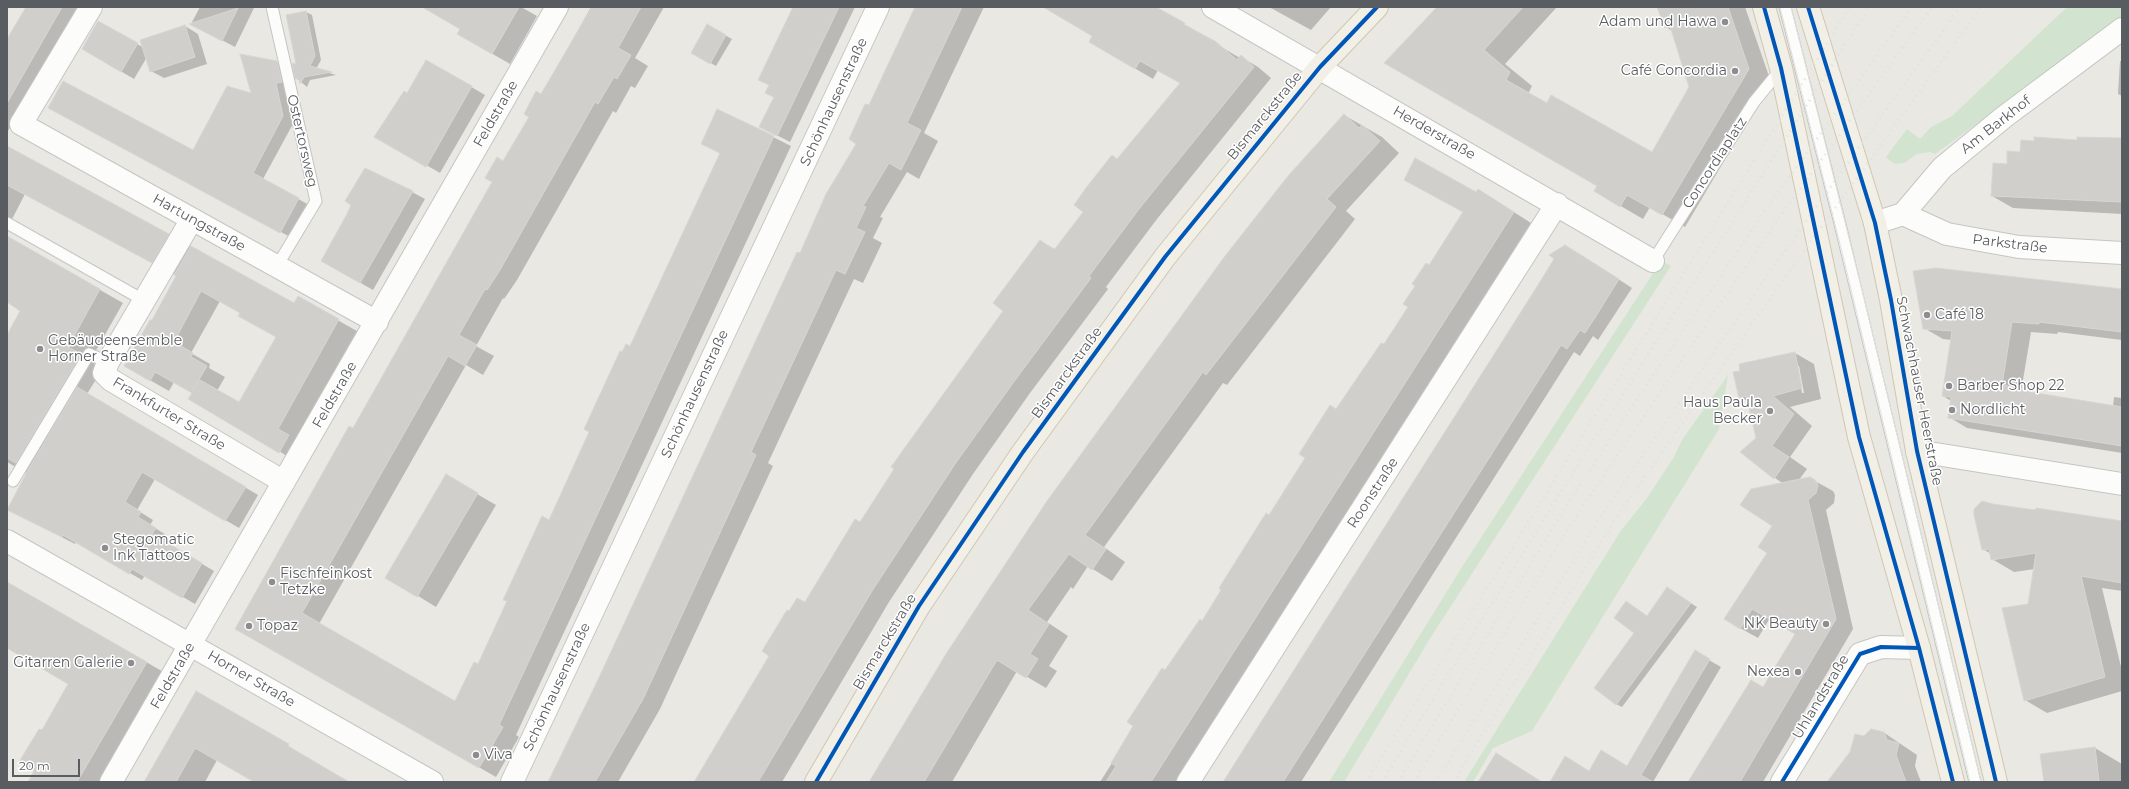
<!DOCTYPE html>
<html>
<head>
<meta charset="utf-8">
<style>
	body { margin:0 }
	#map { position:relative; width:2129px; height:789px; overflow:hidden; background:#e9e8e3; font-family:Montserrat,sans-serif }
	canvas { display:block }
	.frame { position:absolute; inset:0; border:8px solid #595c60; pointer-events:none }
	.scale { position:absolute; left:12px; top:759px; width:68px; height:18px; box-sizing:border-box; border:2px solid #595c60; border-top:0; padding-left:5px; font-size:12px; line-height:14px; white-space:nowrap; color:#595c60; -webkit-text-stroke:3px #fff; paint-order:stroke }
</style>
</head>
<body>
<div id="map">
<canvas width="2129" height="789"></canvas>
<div class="frame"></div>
<div class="scale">20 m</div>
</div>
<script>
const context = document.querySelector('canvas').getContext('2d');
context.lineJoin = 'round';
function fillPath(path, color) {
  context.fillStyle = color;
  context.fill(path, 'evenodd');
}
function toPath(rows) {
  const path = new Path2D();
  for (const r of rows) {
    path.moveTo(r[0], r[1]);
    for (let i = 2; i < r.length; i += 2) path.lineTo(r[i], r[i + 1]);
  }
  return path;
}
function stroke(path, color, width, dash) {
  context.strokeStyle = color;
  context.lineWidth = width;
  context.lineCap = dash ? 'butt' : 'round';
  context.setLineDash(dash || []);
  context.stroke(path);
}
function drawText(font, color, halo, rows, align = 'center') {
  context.font = font + ' Montserrat,sans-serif';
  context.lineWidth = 3;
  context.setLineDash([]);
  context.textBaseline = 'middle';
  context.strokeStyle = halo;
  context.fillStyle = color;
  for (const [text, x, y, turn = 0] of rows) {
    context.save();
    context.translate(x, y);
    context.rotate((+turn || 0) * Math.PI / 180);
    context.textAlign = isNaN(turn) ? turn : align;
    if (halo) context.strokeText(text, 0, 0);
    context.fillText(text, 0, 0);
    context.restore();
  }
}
const green = toPath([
	[2067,7,2122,7,2122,18,1935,154,1930,152,1917,154,1904,163,1896,164,1890,161,1886,157,1907,129,1920,139,1931,127,1952,116],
	[1661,261,1671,266,1429,640,1344,782,1329,782,1462,567],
	[1728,375,1719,429,1532,731,1493,748,1473,782,1464,782,1620,532,1647,498,1674,457,1682,440]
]);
const shadow = toPath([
	[27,7,79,7,8,131,7,42],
	[200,7,253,7,254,8,235,47,191,24],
	[423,7,521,7,537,16,510,64,458,34,461,28],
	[591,7,664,7,635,58,648,66,635,88,631,86,616,113,613,111,517,280,504,299,503,298,476,346,494,356,483,375,466,365,319,624,456,703,478,665,549,521,590,432,622,353,631,348,721,154,703,144,773,137,791,146,516,735,519,737,496,777,236,628,353,430],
	[794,7,855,7,790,142,761,127,775,98,766,93,770,85,759,80],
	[916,7,984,7,924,133,938,141,919,179,907,172,880,217,883,218,873,238,882,243,863,283,854,279,768,463,773,466,677,672,660,709,618,782,550,782,800,254,858,144,869,107],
	[1044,7,1152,7,1202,34,1201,35,1240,58,1241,57,1258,67,1271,78,1157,219,1106,287,1108,289,1030,393,973,474,889,602,782,782,696,782,771,656,789,612,805,603,1005,310,1041,241,1056,250,1084,211,1118,159,1182,83,1158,70,1153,79,1090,42,1094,35],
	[1269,7,1331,7,1311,30],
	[1437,7,1557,7,1505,64,1532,86,1528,94,1547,105,1652,153,1690,87,1672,31,1666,27,1658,7,1745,7,1771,82,1685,227,1650,207,1643,219,1595,191,1598,185],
	[306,12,312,15,321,60,316,69,336,75,310,80,307,87,296,78],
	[99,22,144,48,185,26,198,34,207,64,164,78,151,71,147,57,134,79,83,49],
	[708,26,732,39,716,66,693,53],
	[427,61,485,95,440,173,376,136,408,95],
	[2120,61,2122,61,2122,96,2118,94],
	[277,62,288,68,294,122,263,179,309,205,292,238,61,114,194,152,252,95],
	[1344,115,1382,137,1399,153,1346,211,1355,219,1227,385,1223,383,1104,547,1125,562,1112,581,1088,566,1073,589,1071,587,1047,622,1068,636,1049,666,1057,671,1046,688,1017,671,952,782,870,782,984,596,1048,502,1289,177],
	[2122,139,2122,214,2013,208,1992,196,2008,165,2021,153,2078,141],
	[7,147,295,304,298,298,357,331,296,441,297,463,193,393,174,382,169,391,125,366,178,276,25,194,7,229],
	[220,301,241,313,277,337,240,404,217,391,225,377,209,368,210,364,191,353],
	[412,192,425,199,373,290,322,261],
	[1476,193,1495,200,1531,223,1175,782,1100,782,1131,733,1165,671,1202,622,1336,410,1385,346,1409,307,1429,266],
	[7,237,123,303,90,361,103,368,87,394,258,495,239,528,155,479,137,510,153,520,150,525,168,536,165,542,214,571,195,604,145,575,142,580,76,542,75,544,21,516,28,474,7,462,7,337,22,311,7,301],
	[1578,253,1632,288,1598,340,1593,336,1580,356,1574,352,1301,782,1224,782],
	[2122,290,2122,340,2058,332,2057,334,2031,332,2021,392,2113,407,2114,397,2122,398,2122,453,1967,428,1949,417,1951,401,1943,396,1952,340,1943,339,1924,328],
	[1795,353,1814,364,1821,399,1790,407,1812,426,1790,457,1807,469,1799,480,1815,481,1833,491,1835,495,1834,503,1826,510,1853,629,1763,782,1689,782,1763,688,1796,634,1770,618,1758,638,1740,628,1769,553,1784,484,1775,478,1757,439,1749,402,1740,397],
	[1797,366,1799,366,1804,393,1802,393],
	[446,476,496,505,436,607,387,577],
	[1993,505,2122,522,2122,591,2102,588,2122,671,2122,691,2047,713,2025,700,2029,605,2035,569,2014,572,1992,559,1991,554,1983,549],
	[7,582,167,674,105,782,29,782,36,771,42,732,69,684,7,648],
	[1673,592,1697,607,1622,707,1616,704,1648,617],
	[1695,652,1721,667,1653,782,1551,782,1589,772,1627,767],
	[196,693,349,782,256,782,217,760,205,782,150,782],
	[1883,732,1917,755,1915,766,1921,782,1829,782,1865,737],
	[2095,748,2122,764,2122,782,2045,782]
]);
const building = toPath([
	[26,7,62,7,7,103,7,39,26,7],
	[422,7,519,7,492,54,457,34,460,29,422,7],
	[592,7,641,7,618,48,631,55,617,79,614,77,598,104,595,102,500,270,487,290,485,289,459,335,477,345,465,366,448,356,302,613,455,701,474,662,478,664,507,601,503,600,542,516,549,520,589,432,584,429,620,351,622,352,626,344,630,346,720,153,701,144,717,109,774,136,499,725,503,727,479,768,235,629,349,426,353,428,492,182,485,178,497,157,503,161,529,117,524,114,536,91,541,94,592,7],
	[793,7,839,7,777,136,759,127,774,97,765,93,769,85,758,80,793,7],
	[915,7,962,7,907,123,921,130,901,170,889,163,863,206,866,207,856,228,865,232,845,274,836,270,751,452,756,455,643,699,595,782,548,782,595,686,797,252,800,253,826,194,856,144,849,139,865,104,869,105,915,7],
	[1043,7,1156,7,1185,23,1184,25,1215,41,1237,60,1241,55,1254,67,1139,209,1089,276,1091,278,1013,383,955,464,872,591,758,782,694,782,769,656,762,651,787,610,789,611,797,598,805,602,855,519,860,522,894,469,891,467,1003,311,993,303,1040,240,1054,250,1083,212,1074,205,1086,188,1112,155,1117,159,1180,83,1140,61,1135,69,1089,42,1092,36,1043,7],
	[1437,7,1523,7,1484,50,1510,72,1506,80,1547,103,1551,95,1652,152,1689,87,1670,26,1665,28,1657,7,1728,7,1749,69,1662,215,1627,195,1620,207,1594,191,1597,186,1384,63,1437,7],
	[238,8,222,41,189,24,238,8],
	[306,11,315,56,310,66,332,72,304,77,300,84,299,78,295,79,292,63,296,64,286,15,306,11],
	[98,21,138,43,121,72,82,49,98,21],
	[707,24,726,35,710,64,691,53,707,24],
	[185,25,195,57,150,72,140,40,185,25],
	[240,54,277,61,282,82,276,83,283,116,253,173,299,198,280,233,48,108,63,81,193,150,227,86,251,93,240,54],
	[426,60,472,86,426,167,374,137,404,91,407,93,426,60],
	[1344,114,1359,128,1362,125,1380,141,1327,199,1336,207,1206,375,1203,372,1085,535,1106,549,1092,570,1069,554,1028,610,1049,624,1030,654,1038,659,1026,678,997,660,924,782,869,782,946,654,1047,501,1225,256,1288,176,1344,114],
	[2034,137,2077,140,2077,137,2122,138,2122,202,1991,196,1993,163,2007,164,2007,151,2020,152,2021,140,2034,141,2034,137],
	[7,146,169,234,152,263,7,185,7,146],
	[1415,158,1476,192,1478,189,1514,212,1151,782,1106,782,1116,766,1111,763,1133,726,1127,722,1162,668,1165,670,1200,619,1202,621,1221,590,1219,588,1266,513,1269,515,1305,458,1299,454,1330,405,1336,409,1381,343,1384,344,1408,307,1403,304,1415,286,1412,284,1426,263,1429,265,1463,212,1404,180,1415,158],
	[365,168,413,191,360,283,321,261,347,214,351,205,345,201,365,168],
	[7,236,100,289,68,347,81,354,16,463,7,458,7,335,20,311,7,302,7,236],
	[1565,245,1619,279,1596,316,1585,333,1580,330,1567,349,1561,345,1283,782,1223,782,1538,285,1554,259,1549,255,1565,245],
	[191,246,294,303,298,296,339,319,278,429,289,435,279,453,188,399,192,393,155,372,150,381,124,366,150,320,152,320,176,276,174,275,191,246],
	[201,291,240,313,238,316,276,337,239,402,200,380,192,391,207,366,191,357,193,353,174,342,201,291],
	[1936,268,2122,289,2122,332,2039,322,2039,324,2012,322,2002,385,2013,387,2012,389,2122,407,2122,446,1948,418,1951,397,1942,396,1952,331,1923,329,1913,271,1936,268],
	[1795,352,1802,388,1773,396,1794,414,1772,446,1789,457,1774,479,1740,452,1756,438,1746,396,1739,398,1733,372,1740,371,1739,364,1795,352],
	[77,387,246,487,225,521,142,472,125,502,141,512,138,517,156,528,152,534,202,563,182,598,132,569,129,574,63,535,62,537,7,510,28,470,77,387],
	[446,474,478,493,417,597,385,578,446,474],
	[1810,477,1815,480,1818,485,1816,493,1808,500,1836,619,1740,782,1688,782,1751,680,1763,687,1795,634,1752,609,1740,629,1724,619,1767,553,1758,547,1772,526,1740,505,1751,489,1810,477],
	[1982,501,1993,504,2035,510,2036,508,2122,521,2122,583,2081,576,2105,677,2024,701,2002,608,2028,604,2036,553,1991,560,1989,549,1982,550,1974,515,1974,509,1982,501],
	[7,582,147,662,77,782,28,782,34,771,19,762,39,729,42,730,68,684,7,648,7,582],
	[1667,587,1691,603,1616,705,1594,688,1634,633,1614,618,1626,601,1647,616,1667,587],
	[1695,650,1710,659,1641,775,1653,782,1550,782,1565,756,1589,771,1601,750,1627,766,1695,650],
	[196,691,289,744,288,746,349,782,254,782,195,748,176,782,144,782,196,691],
	[1871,729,1884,732,1887,740,1899,743,1896,755,1906,782,1827,782,1850,752,1855,734,1864,736,1871,729],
	[2095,747,2099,782,2044,782,2040,754,2095,747],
	[1496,753,1542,782,1478,782,1496,753]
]);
const lane = toPath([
	[272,7,316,201,277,266],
	[1785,7,1840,224,1975,782],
	[7,223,145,301],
	[1653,261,1754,102,1781,69],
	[13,481,89,354,108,362]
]);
const street = toPath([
	[91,7,21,124,377,322],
	[1213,7,1653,261],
	[1903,214,1947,234,2019,247,2122,253],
	[192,219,108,362,104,373,111,380,284,482],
	[1875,223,1903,214,1942,168,2004,117,2122,29],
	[1917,451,2122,484],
	[7,541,432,782],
	[111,782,557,7],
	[512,782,878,7],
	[1188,782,1557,204],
	[1782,782,1860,654,1881,647,1919,648]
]);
const primary = toPath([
	[1764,7,1781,68,1859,437,1919,648,1953,782],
	[1808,7,1875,223,1891,300,1917,451,1996,782],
	[816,782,919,606,1023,452,1165,257,1320,67,1377,7]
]);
const tram = toPath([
	[1780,7,1843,256,1970,782],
	[1791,7,1861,286,1981,782]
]);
const rail = toPath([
	[1366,782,1850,7],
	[1382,782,1555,501,1869,7],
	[1398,782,1563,511,1664,359,1760,218,1912,7],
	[1414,782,1574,519,1772,228,1932,7],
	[1436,782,1605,510,1766,277,1960,7],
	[1453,782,1618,515,1778,287,1981,7]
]);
const cycleway = toPath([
	[1764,7,1781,68,1859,437,1919,648,1953,782],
	[1808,7,1875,223,1891,300,1917,451,1996,782],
	[816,782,919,606,1023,452,1165,257,1320,67,1377,7],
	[1782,782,1860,654,1881,647,1919,648]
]);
const markers = [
	[1725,22,4,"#8b8d8e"],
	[1735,71,4,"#8b8d8e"],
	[1927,315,4,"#8b8d8e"],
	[40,349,4,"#8b8d8e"],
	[1949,386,4,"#8b8d8e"],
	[1952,410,4,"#8b8d8e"],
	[1770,411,4,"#8b8d8e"],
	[105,548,4,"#8b8d8e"],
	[272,582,4,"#8b8d8e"],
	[1826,624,4,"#8b8d8e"],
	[249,626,4,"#8b8d8e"],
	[131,663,4,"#8b8d8e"],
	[1798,672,4,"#8b8d8e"],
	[476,755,4,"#8b8d8e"]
];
const poiNames = [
	["Adam und Hawa",1717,22,"right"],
	["Café Concordia",1727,71,"right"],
	["Café 18",1935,315],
	["Gebäudeensemble",48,341],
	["Horner Straße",48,357],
	["Barber Shop 22",1957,386],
	["Haus Paula",1762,403,"right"],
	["Becker",1762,419,"right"],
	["Nordlicht",1960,410],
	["Stegomatic",113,540],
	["Ink Tattoos",113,556],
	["Fischfeinkost",280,574],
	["Tetzke",280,590],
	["NK Beauty",1818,624,"right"],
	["Topaz",257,626],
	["Gitarren Galerie",123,663,"right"],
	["Nexea",1790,672,"right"],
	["Viva",484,755]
];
const streetNames = [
	["Schönhausenstraße",834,102,-65],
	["Feldstraße",496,114,-60],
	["Bismarckstraße",1265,116,-51],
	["Am Barkhof",1996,125,-38],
	["Herderstraße",1434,133,30],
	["Ostertorsweg",302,141,77],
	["Concordiaplatz",1715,163,-57],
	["Hartungstraße",199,223,29],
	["Parkstraße",2010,244,7],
	["Bismarckstraße",1067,373,-54],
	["Schwachhauser Heerstraße",1919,391,79],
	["Schönhausenstraße",695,394,-65],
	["Feldstraße",335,395,-60],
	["Frankfurter Straße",169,414,31],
	["Roonstraße",1373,493,-57],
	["Bismarckstraße",885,642,-59],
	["Feldstraße",173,676,-60],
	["Horner Straße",251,679,30],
	["Schönhausenstraße",557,687,-65],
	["Uhlandstraße",1821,697,-59]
];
fillPath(green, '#d2e4cf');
fillPath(shadow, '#0003');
fillPath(building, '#d0cfcc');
stroke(building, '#d8d6d2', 1);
stroke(lane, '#c5c5c5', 13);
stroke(street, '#c5c5c5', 24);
stroke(primary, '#cfc7b3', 24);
stroke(lane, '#fcfcfb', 11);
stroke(street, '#fcfcfb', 22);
stroke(primary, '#f1efe6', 22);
stroke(tram, '#e1e1e0', 1);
stroke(rail, '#e1e1e0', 3, [1, 5]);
stroke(cycleway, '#0057b8', 4);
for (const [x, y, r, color] of markers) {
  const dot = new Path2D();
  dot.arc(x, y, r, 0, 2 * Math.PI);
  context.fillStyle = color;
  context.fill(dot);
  stroke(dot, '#fff', 1.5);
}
drawText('14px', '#595c60', '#fff', poiNames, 'left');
drawText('14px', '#595c60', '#fff', streetNames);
</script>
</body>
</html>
